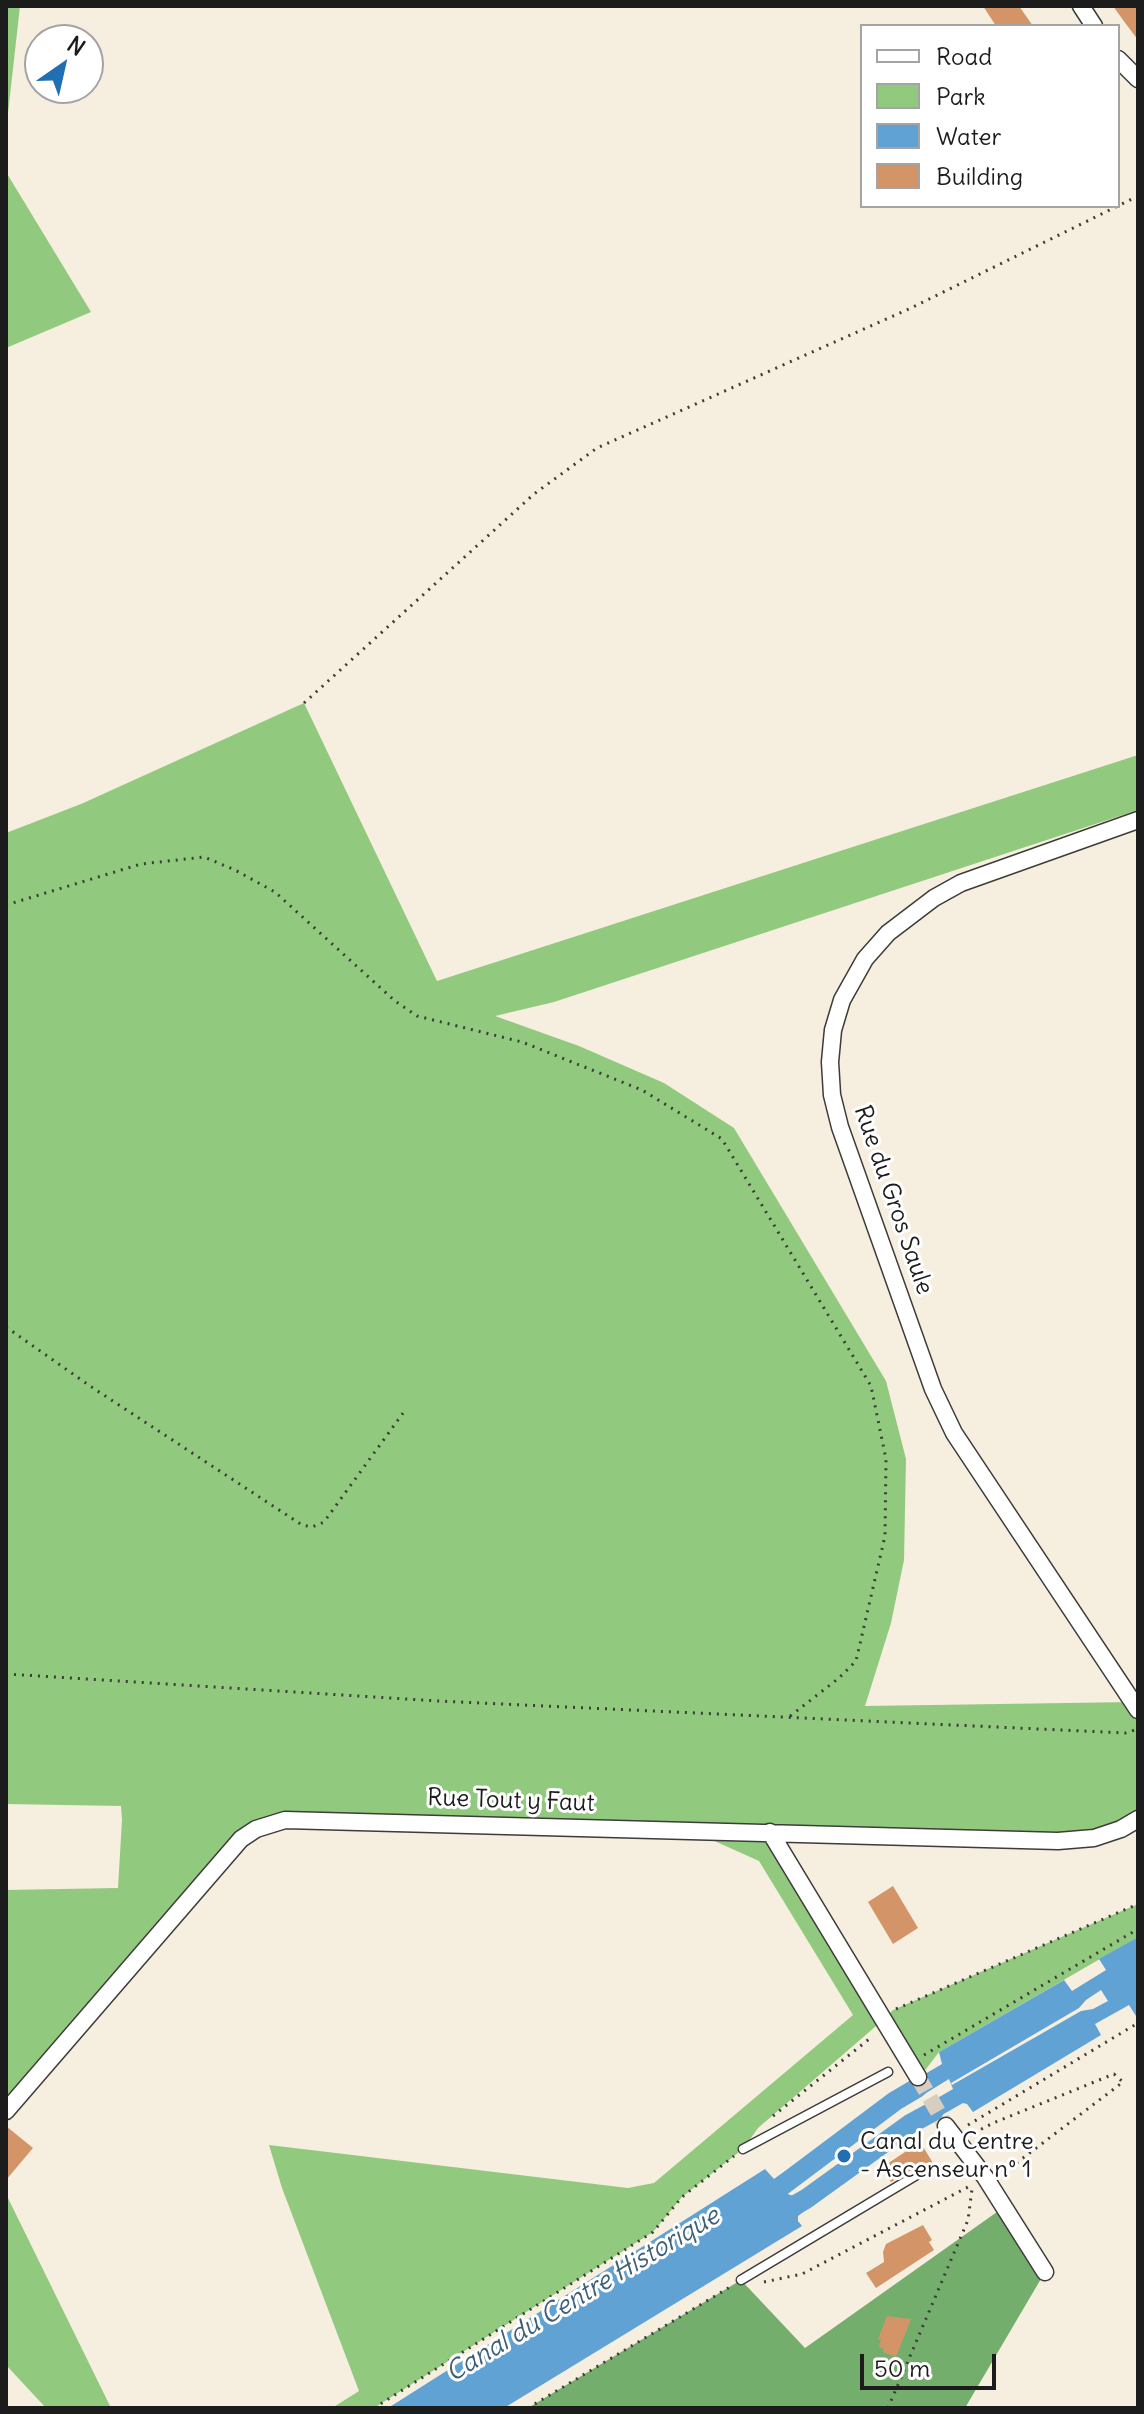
<!DOCTYPE html>
<html>
<head>
<meta charset="utf-8">
<style>
	body { margin:0 }
	#map { position:relative; width:1144px; height:2414px; overflow:hidden; background:#f6eede; font-family:Delius,sans-serif }
	canvas { display:block }
	.frame { position:absolute; inset:0; border:8px solid #1c1c1c; pointer-events:none }
	.legend { position:absolute; left:860px; top:24px; width:260px; height:184px; box-sizing:border-box; background:#fff; border:2px solid #a4a4a4; margin:0; padding:10px 14px; list-style:none; font-size:24px; color:#1c1c1c }
	.legend li { display:flex; align-items:center; gap:16px; height:40px }
	.legend b { width:40px; border:2px solid #a4a4a4 }
	.north { position:absolute; left:24px; top:24px; width:80px; height:80px; box-sizing:border-box; background:#fff; border:2px solid #a4a4a4; border-radius:50%; rotate:34deg; font-size:22px; font-weight:700; line-height:32px; text-align:center; color:#1c1c1c }
	.north::after { content:''; display:block; margin:auto; width:28px; height:36px; background:#1f6fb2; clip-path:polygon(50% 0,100% 100%,50% 72%,0 100%) }
	.scale { position:absolute; left:860px; top:2354px; width:136px; height:36px; box-sizing:border-box; border:4px solid #1c1c1c; border-top:0; padding-left:10px; font-size:24px; line-height:28px; white-space:nowrap; color:#1c1c1c; -webkit-text-stroke:6px #fff; paint-order:stroke }
</style>
</head>
<body>
<div id="map">
<canvas width="1144" height="2414"></canvas>
<div class="frame"></div>
<ul class="legend">
<li><b style="height:10px;background:#fff"></b>Road</li>
<li><b style="height:22px;background:#91ca7e"></b>Park</li>
<li><b style="height:22px;background:#61a2d4"></b>Water</li>
<li><b style="height:22px;background:#d39568"></b>Building</li>
</ul>
<div class="north">N</div>
<div class="scale">50 m</div>
</div>
<script>
const context = document.querySelector('canvas').getContext('2d');
context.lineJoin = 'round';
function fillPath(path, color) {
  context.fillStyle = color;
  context.fill(path, 'evenodd');
}
function toPath(rows) {
  const path = new Path2D();
  for (const r of rows) {
    path.moveTo(r[0], r[1]);
    for (let i = 2; i < r.length; i += 2) path.lineTo(r[i], r[i + 1]);
  }
  return path;
}
function stroke(path, color, width, dash) {
  context.strokeStyle = color;
  context.lineWidth = width;
  context.lineCap = dash ? 'butt' : 'round';
  context.setLineDash(dash || []);
  context.stroke(path);
}
function drawText(font, color, halo, rows, align = 'center') {
  context.font = font + ' Delius,sans-serif';
  context.lineWidth = 6;
  context.setLineDash([]);
  context.textBaseline = 'middle';
  context.strokeStyle = halo;
  context.fillStyle = color;
  for (const [text, x, y, turn = 0] of rows) {
    context.save();
    context.translate(x, y);
    context.rotate((+turn || 0) * Math.PI / 180);
    context.textAlign = isNaN(turn) ? turn : align;
    if (halo) context.strokeText(text, 0, 0);
    context.fillText(text, 0, 0);
    context.restore();
  }
}
const green = toPath([
	[6,6,20,6,6,131],
	[6,172,91,312,6,348],
	[304,703,437,981,1138,755,1138,810,554,1002,495,1016,579,1046,664,1083,734,1128,886,1381,906,1459,904,1560,891,1623,865,1706,1133,1702,1138,1710,1138,1819,1094,1838,771,1832,884,2019,893,2010,1138,1904,1138,1937,939,2052,923,2073,883,2020,758,2128,743,2149,682,2197,653,2232,374,2408,332,2408,359,2391,282,2188,269,2145,628,2188,654,2183,853,2015,759,1861,690,1830,315,1819,256,1829,6,2111,6,1890,118,1888,122,1820,121,1806,6,1804,6,833,81,804],
	[6,2194,111,2408,46,2408,6,2365]
]);
const forest = toPath([
	[1004,2207,1045,2272,965,2408,528,2408,741,2280,805,2348]
]);
const water = toPath([
	[1138,1937,1138,2015,1136,2016,1129,2005,1095,2024,1101,2035,973,2112,967,2104,963,2103,914,2131,905,2117,953,2089,949,2079,900,2109,891,2094,942,2064,939,2052,1064,1980,1072,1991,1106,1970,1099,1959],
	[765,2169,774,2179,787,2170,793,2176,795,2181,786,2186,785,2193,793,2196,801,2191,810,2207,798,2216,798,2221,802,2226,504,2408,388,2408]
]);
const pier = toPath([
	[1101,1990,1108,2001,1093,2009,1081,2011,952,2085,951,2083,1079,2008,1086,2000]
]);
const canal = toPath([
	[771,2194,895,2101,917,2088],
	[781,2213,806,2199,910,2124,934,2111]
]);
const building = toPath([
	[983,6,1019,6,1033,26,996,26],
	[1113,6,1138,6,1138,40,1123,20],
	[893,1886,918,1928,893,1944,868,1902],
	[6,2126,33,2148,6,2180],
	[920,2142,933,2163,921,2164,891,2182,881,2168],
	[923,2225,932,2240,929,2242,934,2250,876,2288,866,2273,884,2262,883,2252,886,2244],
	[887,2316,911,2319,896,2357,883,2352,884,2349,879,2347,881,2340,878,2339]
]);
const minorTunnel = toPath([
	[918,2077,946,2126]
]);
const path = toPath([
	[304,703,534,494,597,448,911,308,1138,196],
	[6,905,141,864,204,857,235,870,275,892,395,1001,417,1016,522,1042,642,1090,722,1139,871,1386,886,1459,885,1536,856,1661,839,1678,789,1717],
	[6,1327,90,1386,302,1525,312,1527,324,1522,406,1409],
	[6,1674,438,1701,1125,1733,1138,1729],
	[896,2009,1138,1904],
	[924,2055,1138,1929],
	[773,2116,873,2036],
	[968,2125,1138,2023],
	[974,2133,993,2123,1114,2074,1123,2082,1002,2174],
	[936,2172,964,2178],
	[764,2282,802,2274,970,2186],
	[374,2408,653,2232,682,2197,734,2156],
	[528,2408,730,2287],
	[888,2408,968,2220,972,2189]
]);
const service = toPath([
	[743,2149,888,2072],
	[741,2280,925,2170]
]);
const minor = toPath([
	[1081,6,1094,26],
	[1118,59,1138,79],
	[1138,820,961,883,934,898,888,933,865,959,842,1000,833,1030,830,1062,832,1095,840,1127,933,1389,954,1433,1138,1710],
	[770,1832,918,2077],
	[6,2111,241,1839,256,1829,285,1820,1058,1841,1094,1838,1121,1829,1138,1819],
	[946,2126,985,2177,1045,2272]
]);
const markers = [
	[844,2156,8,"#1f6fb2"]
];
const streetNames = [
	["Rue du Gros Saule",893,1200,71],
	["Rue Tout y Faut",511,1801,2]
];
const poiNames = [
	["Canal du Centre",860,2142],
	["- Ascenseur n° 1",860,2170]
];
const waterNames = [
	["Canal du Centre Historique",583,2295,-31]
];
fillPath(green, '#91ca7e');
fillPath(forest, '#74ae6d');
fillPath(water, '#61a2d4');
fillPath(pier, '#f6eede');
stroke(canal, '#61a2d4', 20);
fillPath(building, '#d39568');
stroke(minorTunnel, '#d5cec1', 16, [16, 8]);
stroke(service, '#3d3c39', 11);
stroke(minor, '#3d3c39', 19);
stroke(path, '#3d3c39', 3, [2, 6]);
stroke(service, '#fff', 8);
stroke(minor, '#fff', 16);
for (const [x, y, r, color] of markers) {
  const dot = new Path2D();
  dot.arc(x, y, r, 0, 2 * Math.PI);
  context.fillStyle = color;
  context.fill(dot);
  stroke(dot, '#fff', 3);
}
drawText('24px', '#1c1c1c', '#fff', streetNames);
drawText('24px', '#1c1c1c', '#fff', poiNames, 'left');
drawText('italic 26px', '#3e5f78', '#fff', waterNames);
</script>
</body>
</html>
